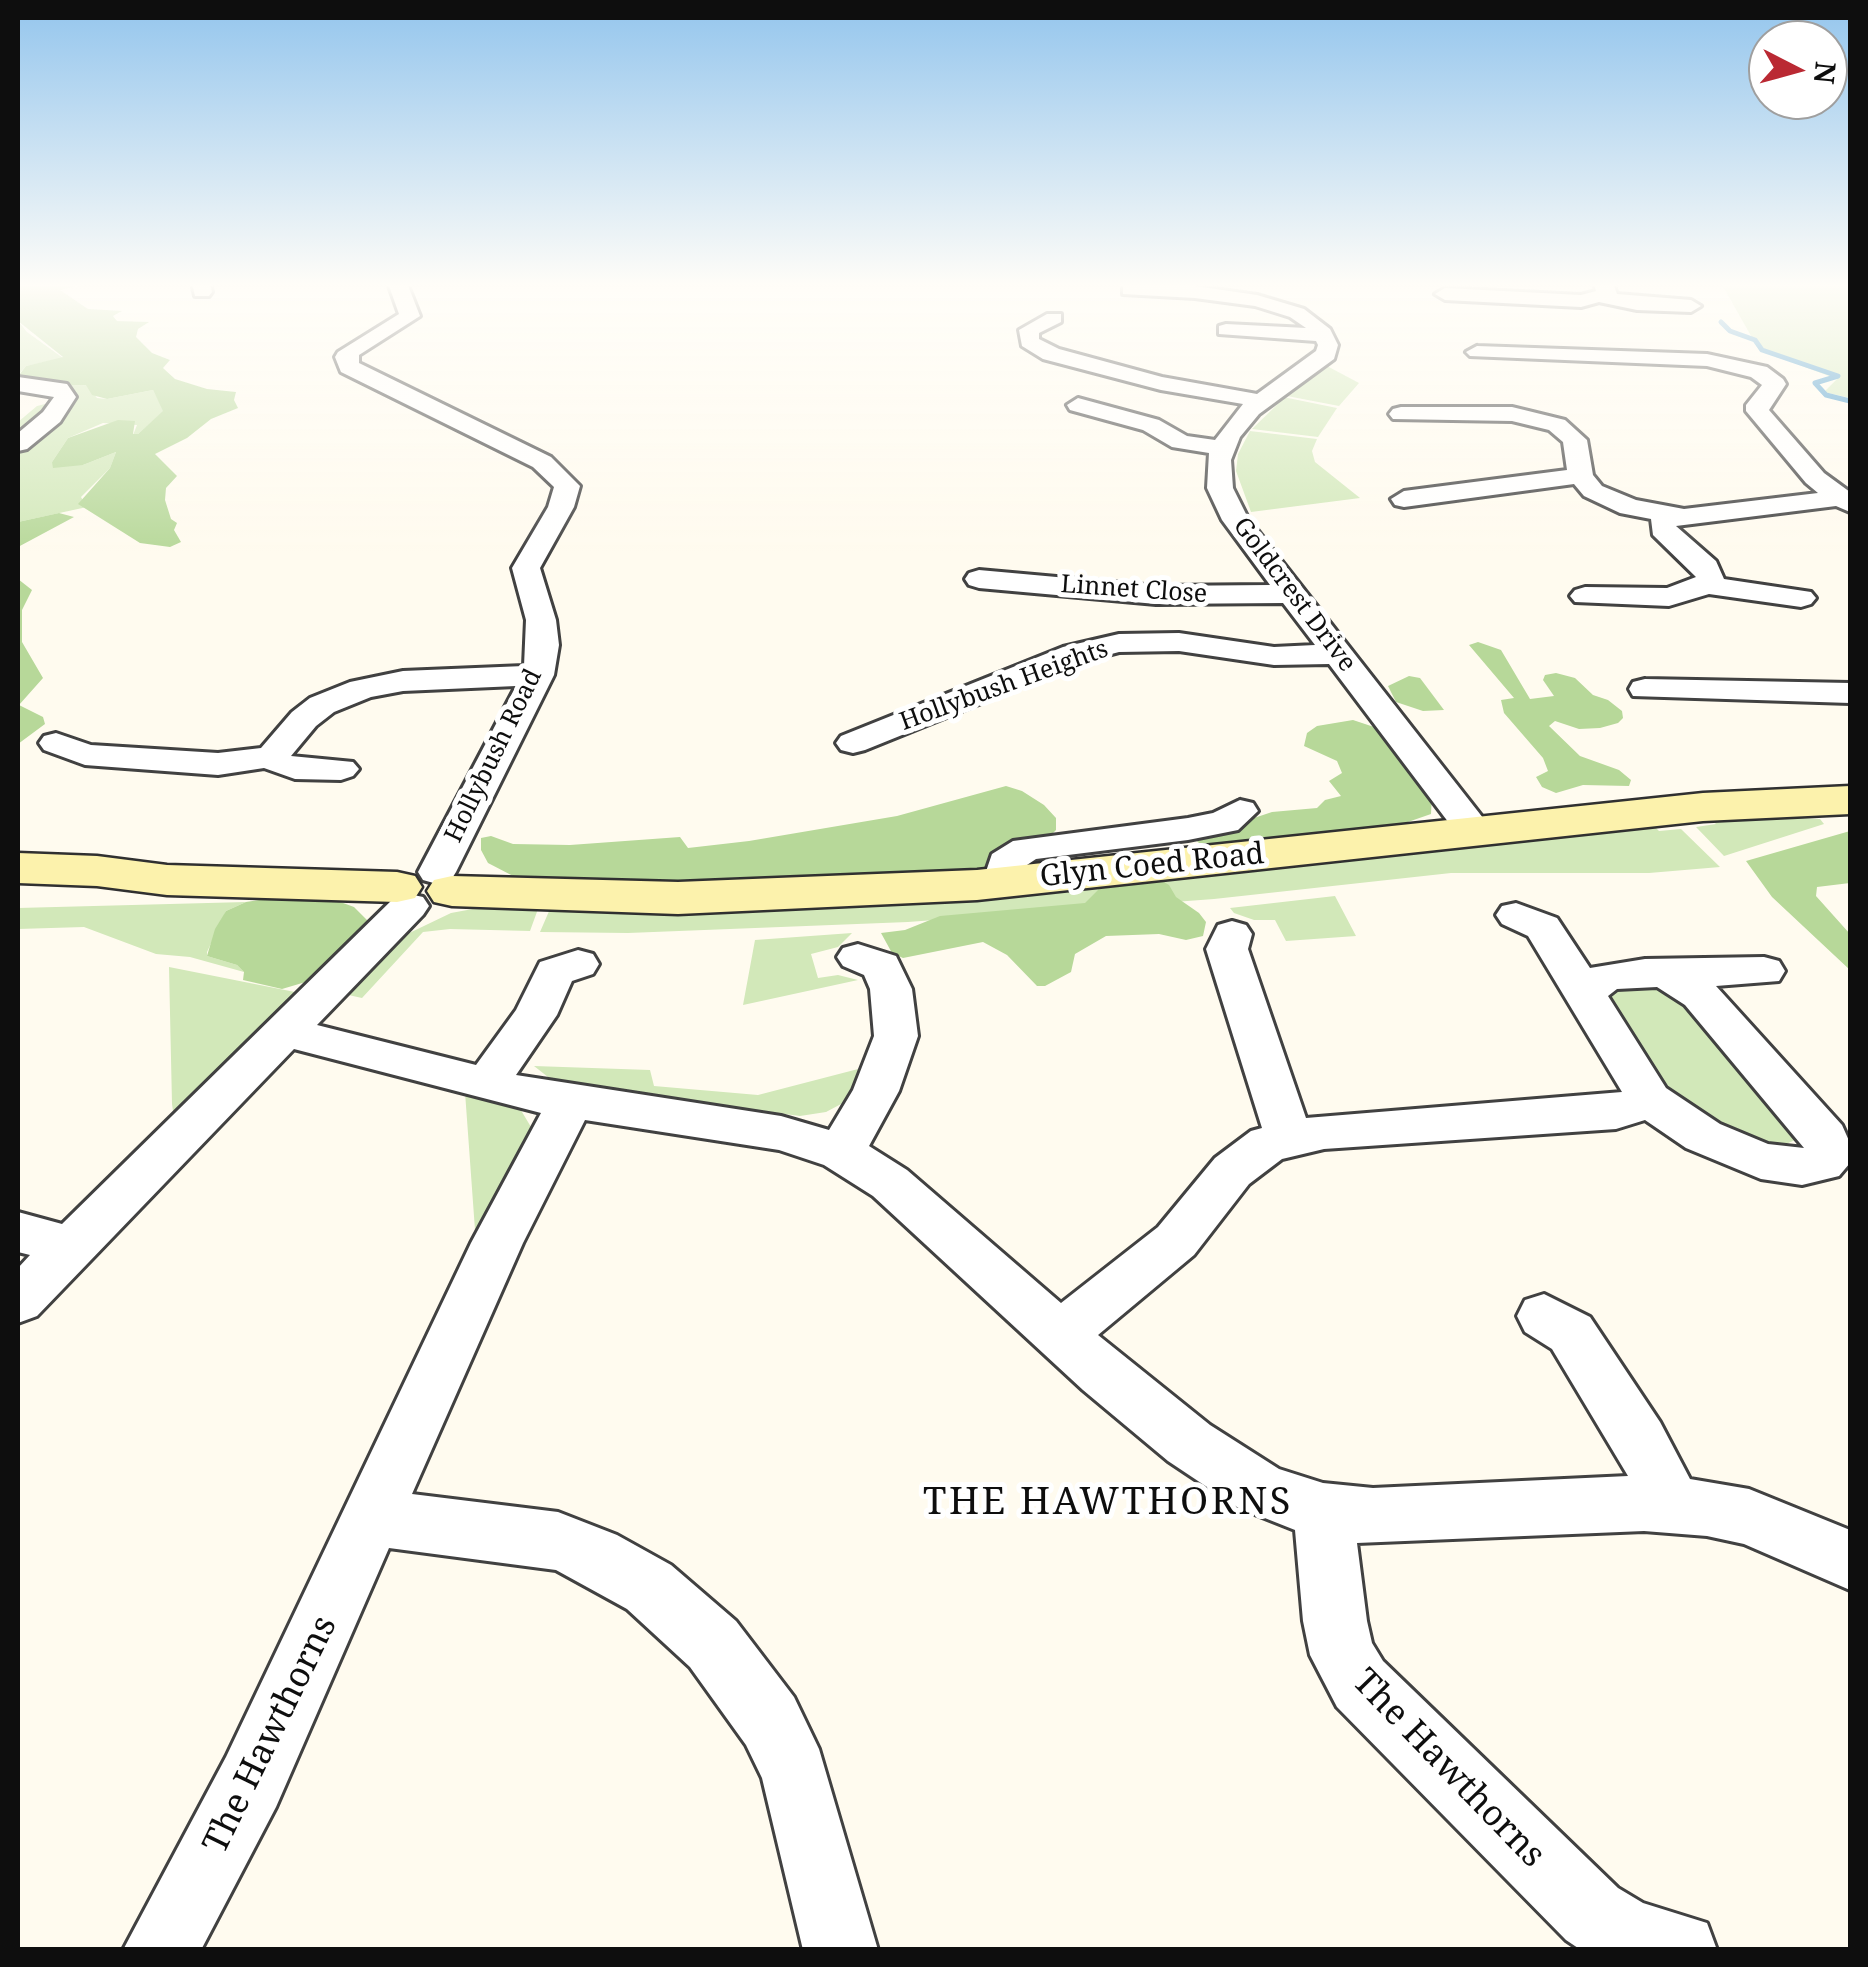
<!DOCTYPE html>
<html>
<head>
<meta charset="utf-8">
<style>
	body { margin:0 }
	#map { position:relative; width:1868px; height:1967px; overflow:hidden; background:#fffbef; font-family:"Noto Serif",serif }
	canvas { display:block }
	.frame { position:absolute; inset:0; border:20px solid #0e0e0e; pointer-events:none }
	.north { position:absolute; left:1748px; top:20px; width:100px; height:100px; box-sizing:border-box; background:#fff; border:2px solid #9f9f9f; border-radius:50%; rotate:96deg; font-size:28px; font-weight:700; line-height:40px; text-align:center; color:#0e0e0e }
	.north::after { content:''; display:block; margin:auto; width:35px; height:45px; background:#ba2933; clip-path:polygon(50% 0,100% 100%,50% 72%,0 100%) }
</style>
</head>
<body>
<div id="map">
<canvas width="1868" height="1967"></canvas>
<div class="frame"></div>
<div class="north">N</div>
</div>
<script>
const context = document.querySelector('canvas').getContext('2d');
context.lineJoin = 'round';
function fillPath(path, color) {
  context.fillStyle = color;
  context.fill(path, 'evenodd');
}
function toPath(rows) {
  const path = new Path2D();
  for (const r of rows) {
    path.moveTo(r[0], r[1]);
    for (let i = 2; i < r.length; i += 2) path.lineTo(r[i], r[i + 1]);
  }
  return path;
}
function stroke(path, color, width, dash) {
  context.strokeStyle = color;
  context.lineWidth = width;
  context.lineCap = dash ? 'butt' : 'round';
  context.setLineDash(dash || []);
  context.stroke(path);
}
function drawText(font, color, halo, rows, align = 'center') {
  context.font = font + ' "Noto Serif",serif';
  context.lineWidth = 10;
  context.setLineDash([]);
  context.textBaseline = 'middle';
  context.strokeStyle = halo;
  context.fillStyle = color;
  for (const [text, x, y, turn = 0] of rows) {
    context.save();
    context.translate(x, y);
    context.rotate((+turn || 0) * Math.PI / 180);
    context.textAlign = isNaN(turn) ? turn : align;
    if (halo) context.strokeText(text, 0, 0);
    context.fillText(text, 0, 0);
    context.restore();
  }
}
const green = toPath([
	[1721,283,1850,283,1850,398,1824,392,1837,379,1759,350],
	[18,321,27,332,63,358,26,366,18,375],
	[1327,366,1359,383,1339,406,1287,396],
	[18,375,59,386,87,385,97,398,107,399,153,390,164,411,138,434,133,435,137,425,103,423,68,438,52,462,83,465,116,452,110,468,81,497,87,507,18,522,18,444,35,430,18,430,18,422,37,406,49,403,52,394,18,394],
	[1285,397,1288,398,1337,408,1318,437,1252,429],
	[1250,431,1317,439,1312,451,1315,462,1360,498,1251,512,1236,471,1238,454],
	[1741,815,1820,819,1824,824,1724,856,1696,827,1716,824,1709,817],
	[1651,823,1659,831,1681,829,1720,867,1649,873,1451,873,1214,899,908,922,628,933,540,932,550,909],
	[1335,896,1356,936,1286,941,1275,920,1254,920,1234,913,1230,908],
	[246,902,226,911,207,952,207,956,237,965,244,972,190,957,156,954,84,927,18,929,18,908],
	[478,908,538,909,530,931,450,929,423,932,362,998,344,994,401,937,451,913],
	[852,933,838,947,811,954,818,978,838,975,858,980,743,1005,755,940],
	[169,967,300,993,182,1115,173,1111,172,1104],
	[1651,986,1680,996,1798,1131,1795,1140,1775,1149,1668,1101,1606,1005,1617,988],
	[534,1066,650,1070,654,1086,758,1095,862,1068,853,1095,843,1103,826,1112,800,1116,544,1082,548,1077],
	[465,1092,519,1107,534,1132,483,1234,475,1230]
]);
const forest = toPath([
	[18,283,92,283,60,290,88,309,122,311,113,316,117,321,149,322,138,329,136,337,152,353,170,360,163,368,175,379,207,389,236,392,234,400,238,408,211,419,187,438,155,454,177,476,166,488,165,500,171,519,177,523,174,530,181,542,170,547,140,543,78,504,110,468,116,452,83,465,53,468,52,462,68,438,118,420,135,421,133,434,138,434,163,411,153,390,107,399,92,395,86,385,59,386,18,376,26,366,63,357,18,321],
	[59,513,74,517,18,547,18,522],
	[18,579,32,590,22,610,22,642,43,678,19,705,43,717,45,724,18,744],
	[1478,642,1501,650,1530,699,1554,696,1543,680,1545,675,1556,673,1575,678,1593,695,1608,700,1622,711,1623,718,1618,723,1600,728,1579,729,1555,721,1549,726,1580,756,1619,770,1631,780,1629,786,1583,785,1556,793,1542,787,1536,777,1548,771,1543,758,1504,713,1501,700,1514,698,1469,645],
	[1409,676,1420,678,1444,710,1423,711,1396,702,1388,686],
	[1353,720,1392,733,1432,794,1431,814,1405,823,1404,828,1203,847,1194,838,1272,812,1317,808,1325,800,1341,796,1329,781,1342,773,1337,761,1304,746,1307,733,1317,726],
	[1006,786,1022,791,1044,805,1056,818,1056,830,1046,840,987,870,726,889,515,877,488,863,481,850,481,838,491,836,513,844,570,845,680,837,688,848,749,841,897,816],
	[1850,831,1850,883,1817,887,1816,896,1850,934,1850,970,1772,897,1746,861],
	[1147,872,1169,885,1176,897,1199,913,1206,922,1203,936,1186,940,1159,934,1106,936,1075,954,1071,972,1045,986,1037,986,1007,955,983,942,903,958,892,953,881,933,905,930,940,916,1085,903,1098,890,1101,882],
	[285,896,324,896,354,907,367,920,368,932,345,959,319,971,309,981,282,989,243,980,244,972,237,965,207,956,215,929,226,911,246,902]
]);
const stream = toPath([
	[1721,322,1730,331,1755,340,1762,350,1838,376,1815,383,1826,395,1850,401]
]);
const street = toPath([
	[192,283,210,283,212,292,209,296,195,296,192,283],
	[388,283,407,283,420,316,359,355,359,363,551,457,580,486,574,507,540,568,556,620,559,645,554,675,456,872,451,880,437,884,423,880,418,872,516,686,403,691,371,697,334,712,316,726,291,756,353,762,359,769,353,776,341,780,295,779,264,768,218,775,85,765,44,750,39,743,44,736,56,733,91,745,218,753,261,748,292,712,310,698,350,682,403,671,524,666,526,620,512,568,548,507,554,487,533,467,341,372,335,357,338,352,399,314,388,283],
	[1594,283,1613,283,1617,294,1691,300,1701,306,1691,312,1637,310,1599,302,1581,307,1445,300,1435,294,1445,288,1581,295,1596,291,1594,283],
	[1130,284,1195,286,1257,295,1304,309,1330,329,1338,345,1334,359,1259,414,1240,437,1231,460,1233,488,1248,518,1487,823,1493,831,1487,839,1474,842,1461,839,1329,664,1274,665,1179,651,1119,652,1085,661,865,750,853,753,841,750,836,743,841,736,1063,647,1119,634,1179,633,1274,647,1315,645,1283,603,1156,604,979,588,969,585,965,579,969,573,979,570,1156,586,1270,585,1222,520,1207,488,1209,453,1172,447,1143,430,1070,410,1067,405,1078,398,1159,420,1187,436,1215,440,1243,404,1161,390,1043,359,1022,346,1019,330,1047,314,1061,314,1061,322,1039,333,1039,339,1059,349,1162,377,1257,394,1316,351,1318,345,1316,341,1219,334,1219,326,1226,324,1306,328,1290,317,1255,306,1195,298,1123,294,1123,286,1130,284],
	[1477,346,1707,354,1767,367,1783,379,1786,384,1769,410,1824,473,1850,492,1850,512,1836,506,1676,526,1716,561,1724,579,1811,592,1816,598,1811,604,1801,607,1709,594,1669,606,1575,602,1570,596,1575,590,1585,587,1667,588,1696,577,1653,535,1651,519,1620,513,1584,496,1574,484,1404,507,1395,505,1391,499,1404,491,1567,470,1563,442,1549,430,1512,421,1393,419,1389,414,1393,409,1401,407,1512,407,1565,420,1587,440,1593,475,1602,486,1636,500,1684,509,1818,493,1806,483,1746,411,1746,405,1762,385,1751,377,1707,366,1470,356,1466,352,1477,346],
	[18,377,67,384,76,397,60,422,27,449,18,451,18,433,43,412,54,397,18,391,18,377],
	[1645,679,1850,683,1850,703,1633,696,1629,689,1633,682,1645,679],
	[1240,800,1253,803,1258,811,1238,830,1188,840,1036,859,1024,867,1016,891,1002,895,988,891,982,883,992,854,1013,841,1188,818,1213,813,1240,800],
	[409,894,423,897,429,906,423,915,317,1025,476,1065,516,1010,540,962,578,950,593,954,599,964,593,974,572,981,557,1015,516,1075,781,1116,829,1130,853,1090,874,1036,870,989,864,975,843,966,837,957,843,948,858,944,896,956,912,989,918,1036,899,1091,869,1146,907,1170,1061,1303,1158,1227,1215,1158,1251,1131,1262,1128,1206,949,1218,925,1232,921,1246,925,1252,934,1248,949,1306,1118,1622,1092,1528,936,1502,924,1496,915,1502,906,1516,903,1557,918,1590,968,1645,959,1764,957,1779,961,1785,971,1779,981,1716,986,1842,1125,1850,1143,1850,1163,1839,1176,1802,1185,1761,1179,1686,1148,1645,1120,1616,1129,1324,1149,1282,1159,1249,1184,1194,1255,1098,1335,1210,1425,1279,1469,1323,1483,1373,1488,1628,1476,1552,1349,1525,1332,1517,1316,1525,1300,1544,1294,1590,1317,1660,1422,1690,1479,1749,1489,1850,1530,1850,1590,1744,1544,1707,1536,1644,1531,1357,1543,1367,1621,1372,1643,1383,1661,1618,1888,1643,1903,1707,1923,1717,1950,1581,1950,1566,1940,1337,1707,1310,1655,1303,1621,1295,1530,1237,1507,1168,1461,1083,1390,873,1196,824,1165,779,1150,585,1120,523,1243,412,1494,558,1512,617,1535,671,1565,736,1621,794,1697,819,1749,878,1950,803,1950,762,1778,746,1745,690,1667,627,1609,556,1570,389,1548,276,1807,201,1950,123,1950,226,1757,471,1243,541,1113,294,1049,37,1316,18,1323,18,1268,30,1255,18,1252,18,1212,62,1224,395,897,409,894],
	[1657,987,1685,1005,1804,1148,1768,1144,1720,1124,1666,1088,1608,996,1617,989,1657,987]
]);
const secondary = toPath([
	[1850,786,1850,814,1703,821,977,900,678,914,452,906,434,902,427,891,434,880,452,876,678,882,977,870,1703,793,1850,786],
	[18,853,97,856,167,865,397,872,415,876,422,887,415,898,397,902,167,895,97,886,18,883,18,853]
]);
const farStreetnames = [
	["Linnet Close",1134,590,4],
	["Goldcrest Drive",1294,595,53],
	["Hollybush Heights",1004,686,-20],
	["Hollybush Road",494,756,-64]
];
const streetNames = [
	["Glyn Coed Road",1152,866,-6]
];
const nearStreetnames = [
	["The Hawthorns",271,1735,-64],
	["The Hawthorns",1448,1769,46]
];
const nearNeighbourhoodnames = [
	["THE HAWTHORNS",1108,1503]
];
fillPath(green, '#d2e8b9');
fillPath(forest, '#b7d899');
stroke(stream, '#3e94c9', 5);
stroke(street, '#414141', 6);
stroke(secondary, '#303030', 5);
fillPath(street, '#fff');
fillPath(secondary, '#fcf2ac');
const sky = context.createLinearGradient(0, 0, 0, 559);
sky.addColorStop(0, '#93c5ed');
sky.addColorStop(0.51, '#fffdf8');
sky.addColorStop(1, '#fffdf800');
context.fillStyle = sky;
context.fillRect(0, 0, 1868, 559);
drawText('25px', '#0e0e0e', '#fff', farStreetnames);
drawText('30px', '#0e0e0e', '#fff', streetNames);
drawText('35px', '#0e0e0e', '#fff', nearStreetnames);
context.letterSpacing = '2.5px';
drawText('38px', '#0e0e0e', '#fff', nearNeighbourhoodnames);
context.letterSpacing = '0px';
</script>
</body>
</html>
